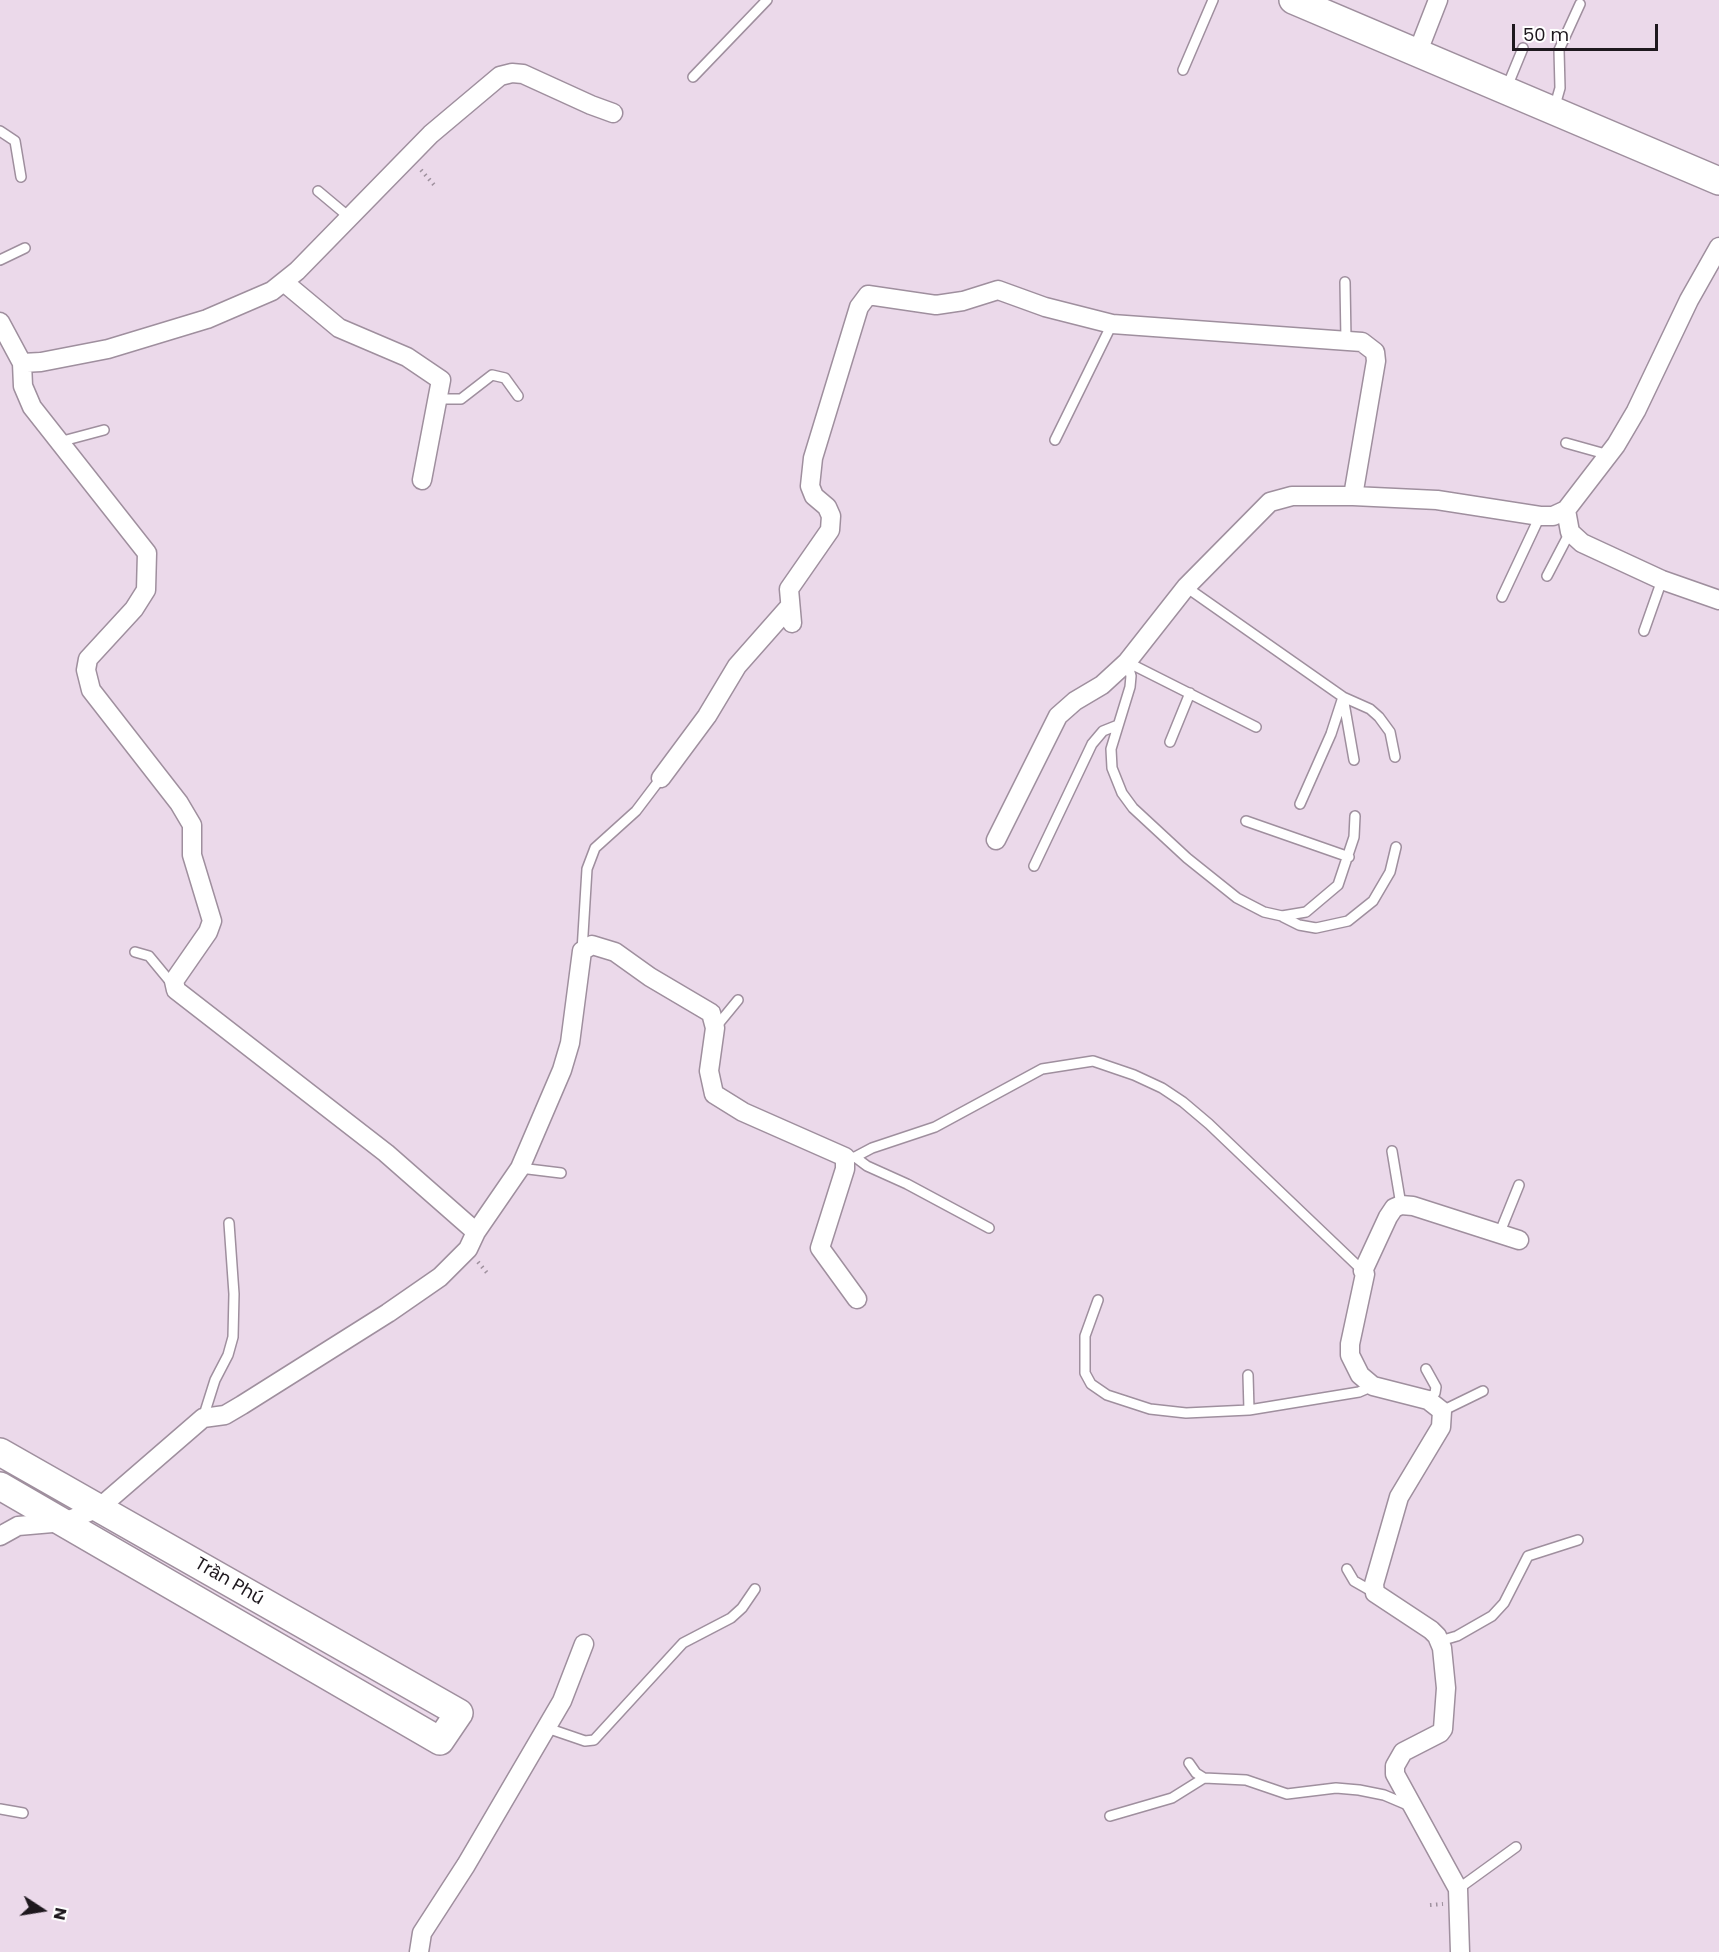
<!DOCTYPE html>
<html>
<head>
<meta charset="utf-8">
<style>
	body { margin:0 }
	#map { position:relative; width:1719px; height:1952px; overflow:hidden; background:#ebd9ea; font-family:Poppins,sans-serif }
	canvas { display:block }
	.north { position:absolute; left:12px; top:1880px; width:60px; height:60px; -webkit-text-stroke:4px #fff; paint-order:stroke; rotate:102deg; font-size:16px; font-weight:700; line-height:24px; text-align:center; color:#1e181e }
	.north::after { content:''; display:block; margin:auto; width:21px; height:27px; background:#1e181e; clip-path:polygon(50% 0,100% 100%,50% 72%,0 100%) }
	.scale { position:absolute; left:1512px; top:24px; width:146px; height:27px; box-sizing:border-box; border:3px solid #1e181e; border-top:0; padding-left:8px; font-size:18px; line-height:21px; white-space:nowrap; color:#1e181e; -webkit-text-stroke:4px #fff; paint-order:stroke }
</style>
</head>
<body>
<div id="map">
<canvas width="1719" height="1952"></canvas>
<div class="north">N</div>
<div class="scale">50 m</div>
</div>
<script>
const context = document.querySelector('canvas').getContext('2d');
context.lineJoin = 'round';
function toPath(rows) {
  const path = new Path2D();
  for (const r of rows) {
    path.moveTo(r[0], r[1]);
    for (let i = 2; i < r.length; i += 2) path.lineTo(r[i], r[i + 1]);
  }
  return path;
}
function stroke(path, color, width, dash) {
  context.strokeStyle = color;
  context.lineWidth = width;
  context.lineCap = dash ? 'butt' : 'round';
  context.setLineDash(dash || []);
  context.stroke(path);
}
function drawText(font, color, halo, rows, align = 'center') {
  context.font = font + ' Poppins,sans-serif';
  context.lineWidth = 5;
  context.setLineDash([]);
  context.textBaseline = 'middle';
  context.strokeStyle = halo;
  context.fillStyle = color;
  for (const [text, x, y, turn = 0] of rows) {
    context.save();
    context.translate(x, y);
    context.rotate((+turn || 0) * Math.PI / 180);
    context.textAlign = isNaN(turn) ? turn : align;
    if (halo) context.strokeText(text, 0, 0);
    context.fillText(text, 0, 0);
    context.restore();
  }
}
const path = toPath([
	[421,170,435,186],
	[478,1262,488,1274],
	[1430,1905,1443,1904]
]);
const lane = toPath([
	[1183,70,1213,0],
	[693,77,767,0],
	[1507,87,1523,48],
	[1554,109,1560,88,1559,50,1580,4],
	[0,131,15,141,21,177],
	[318,191,349,217],
	[0,260,25,248],
	[1345,282,1346,340],
	[439,399,461,399,492,375,505,378,518,396],
	[1055,440,1112,324],
	[59,442,104,430],
	[1566,443,1609,455],
	[1547,576,1570,532],
	[1186,587,1343,697,1354,760],
	[1502,597,1540,516],
	[1644,631,1662,580],
	[1127,662,1131,676,1130,687,1111,749,1112,768,1122,793,1133,808,1187,858,1237,898,1264,912,1282,916,1306,912,1338,885,1354,837,1355,816],
	[1127,662,1256,727],
	[1170,742,1190,693],
	[1300,804,1331,734,1343,697,1370,709,1379,717,1390,732,1395,757],
	[1246,821,1349,857],
	[1034,866,1092,744,1103,731,1118,725],
	[1283,917,1299,925,1316,928,1348,921,1373,901,1390,872,1396,847],
	[582,951,587,869,595,848,636,811,661,778],
	[135,952,149,956,173,985],
	[715,1028,738,1000],
	[1392,1151,1401,1205],
	[845,1157,855,1157,872,1148,935,1127,1042,1069,1093,1061,1134,1075,1162,1088,1183,1102,1209,1124,1363,1271],
	[855,1157,867,1166,907,1184,989,1228],
	[520,1168,561,1173],
	[1500,1232,1519,1185],
	[1098,1300,1085,1336,1085,1373,1091,1384,1107,1395,1150,1409,1186,1413,1249,1410,1359,1392,1373,1386],
	[1426,1369,1436,1387,1435,1393,1428,1400],
	[1248,1375,1249,1410],
	[1442,1411,1483,1391],
	[203,1418,215,1380,228,1355,233,1337,234,1294,229,1223],
	[1347,1569,1354,1581,1375,1593],
	[1440,1641,1457,1636,1492,1616,1504,1603,1528,1556,1578,1540],
	[547,1728,585,1741,594,1740,683,1643,731,1618,742,1608,755,1589],
	[1189,1763,1196,1773,1204,1778,1246,1780,1287,1794,1336,1788,1359,1790,1384,1795,1410,1806],
	[0,1809,23,1813],
	[1110,1816,1172,1798,1204,1778],
	[1458,1889,1516,1847]
]);
const street = toPath([
	[1417,54,1438,0],
	[285,283,339,328,407,357,441,380,422,480],
	[0,322,22,363,41,362,108,349,207,319,272,291,297,271,431,134,500,76,512,73,523,74,591,105,613,113],
	[22,363,23,386,32,407,147,553,146,590,134,609,88,659,86,670,91,690,179,803,192,825,192,855,212,921,208,932,174,981,176,990,386,1153,476,1232],
	[1566,510,1570,532,1582,543,1662,580,1719,600],
	[792,623,789,589,830,530,831,516,827,507,814,496,810,486,813,458,859,307,868,295,936,305,963,301,998,290,1045,307,1112,324,1362,342,1375,352,1376,361,1353,496],
	[661,778,707,716,737,666,790,606],
	[996,840,1058,716,1075,701,1102,685,1127,662,1186,587,1270,502,1292,496,1353,496,1437,500,1540,516,1553,516,1566,510,1616,445,1636,411,1689,300,1719,247],
	[0,1536,18,1526,64,1522,99,1508,203,1418,225,1415,242,1405,388,1313,440,1277,468,1249,476,1232,520,1168,562,1070,570,1043,582,951,592,945,615,952,650,977,711,1013,715,1028,709,1071,714,1094,743,1112,845,1157,845,1169,820,1248,857,1299],
	[419,1952,422,1933,466,1865,562,1701,584,1644],
	[1460,1952,1458,1889,1395,1774,1395,1766,1403,1752,1440,1733,1443,1729,1446,1688,1442,1648,1437,1636,1431,1630,1375,1593,1374,1584,1399,1497,1441,1427,1442,1411,1428,1400,1373,1386,1360,1375,1350,1355,1350,1344,1365,1274,1363,1271,1388,1217,1394,1208,1401,1205,1413,1206,1519,1240]
]);
const secondary = toPath([
	[1293,0,1719,181],
	[0,1452,459,1713,440,1741,0,1486]
]);
const streetNames = [
	["Trần Phú",229,1582,30]
];
stroke(lane, '#9f8f9e', 12);
stroke(street, '#9f8f9e', 21);
stroke(secondary, '#9f8f9e', 30);
stroke(path, '#9f919e', 4, [1.5, 4.5]);
stroke(lane, '#fff', 9);
stroke(street, '#fff', 18);
stroke(secondary, '#fff', 27);
drawText('18px', '#1e181e', '#fff', streetNames);
</script>
</body>
</html>
